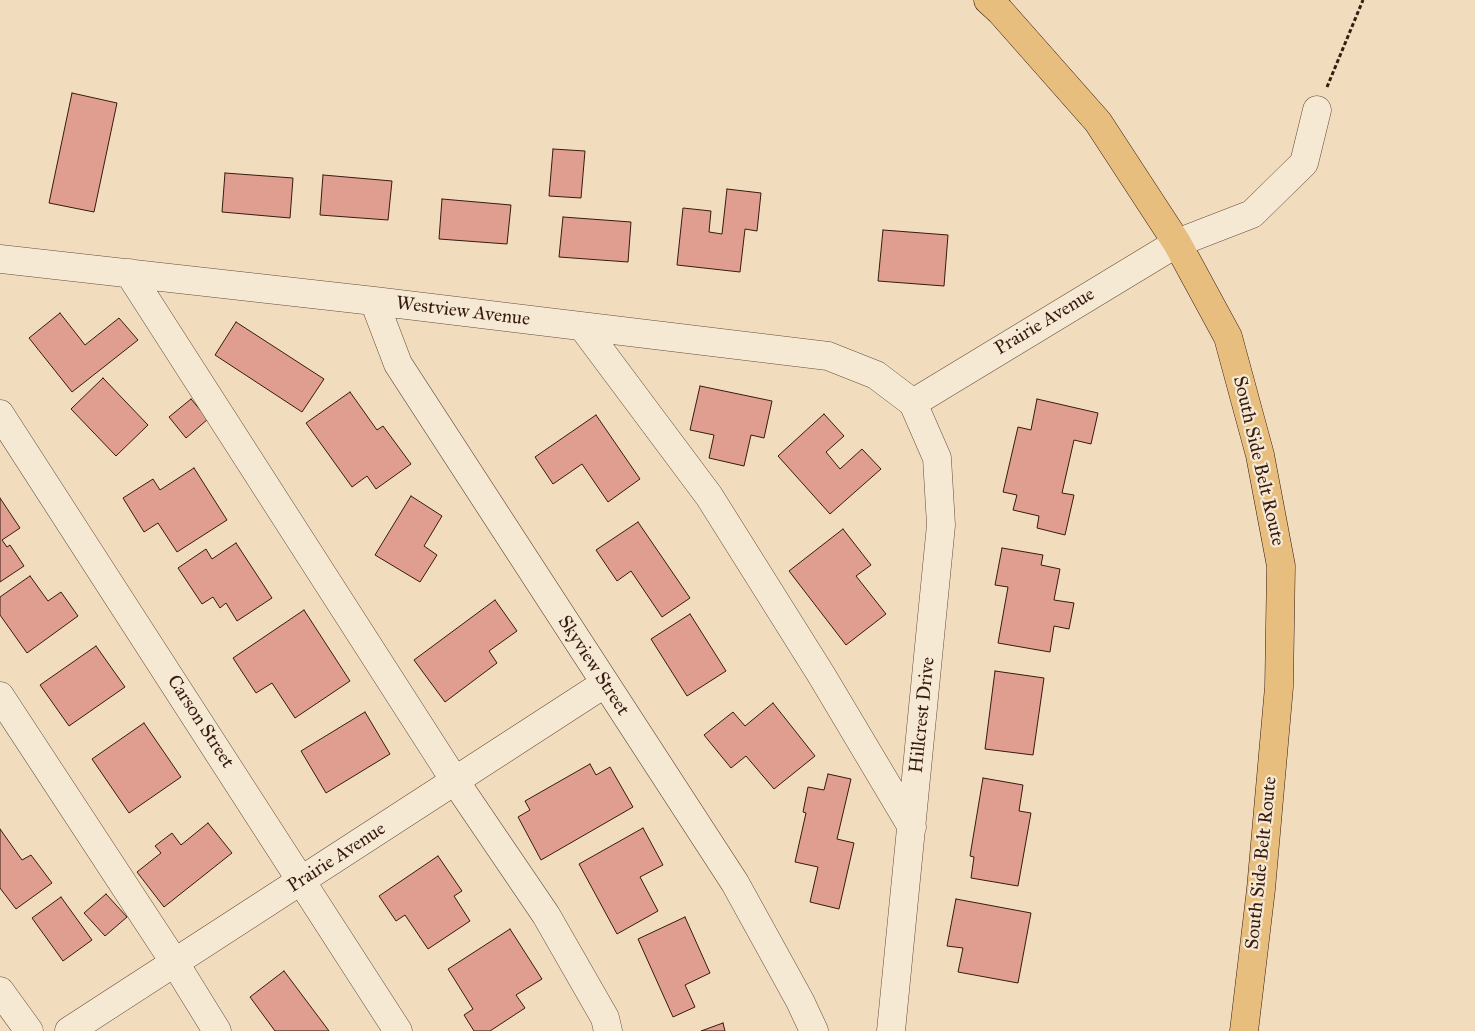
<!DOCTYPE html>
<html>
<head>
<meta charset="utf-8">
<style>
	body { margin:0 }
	canvas { display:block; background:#f1ddbd }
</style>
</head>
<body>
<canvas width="1475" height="1031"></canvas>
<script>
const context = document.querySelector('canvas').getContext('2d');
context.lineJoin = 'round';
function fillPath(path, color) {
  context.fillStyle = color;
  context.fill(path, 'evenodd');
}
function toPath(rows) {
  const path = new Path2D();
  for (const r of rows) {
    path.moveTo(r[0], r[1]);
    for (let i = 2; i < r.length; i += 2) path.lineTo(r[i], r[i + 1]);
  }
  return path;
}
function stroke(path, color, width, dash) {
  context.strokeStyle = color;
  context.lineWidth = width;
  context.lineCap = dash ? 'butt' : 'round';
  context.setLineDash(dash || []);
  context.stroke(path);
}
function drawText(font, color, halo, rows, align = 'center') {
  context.font = font + ' "IM FELL Great Primer",serif';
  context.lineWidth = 4.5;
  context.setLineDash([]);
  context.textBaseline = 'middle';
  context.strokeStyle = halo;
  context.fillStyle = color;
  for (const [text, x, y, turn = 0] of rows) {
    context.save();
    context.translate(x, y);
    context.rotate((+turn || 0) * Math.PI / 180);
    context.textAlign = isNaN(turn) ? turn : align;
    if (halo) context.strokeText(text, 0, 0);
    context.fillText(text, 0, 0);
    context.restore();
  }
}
const building = toPath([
	[72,93,117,103,94,212,49,203,72,93],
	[553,149,585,151,581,198,549,196,553,149],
	[225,173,293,178,290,218,222,212,225,173],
	[323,175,392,181,388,220,320,215,323,175],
	[727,189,761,193,757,231,745,229,740,272,677,265,683,208,711,211,709,232,722,234,727,189],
	[442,199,511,205,507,244,439,239,442,199],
	[563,217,631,222,628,262,559,257,563,217],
	[883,230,948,235,944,286,878,281,883,230],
	[60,313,85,345,119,318,138,340,72,392,29,338,60,313],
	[236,322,324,379,302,412,215,355,236,322],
	[103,378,148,425,116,456,71,409,103,378],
	[700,386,772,401,764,438,751,435,744,466,709,458,714,435,690,430,700,386],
	[350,392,377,430,383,426,411,464,376,489,367,476,352,487,306,423,350,392],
	[191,399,208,419,186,438,169,417,191,399],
	[1037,399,1098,413,1091,444,1074,440,1062,493,1074,495,1065,535,1037,528,1039,516,1013,510,1017,495,1003,492,1018,427,1031,430,1037,399],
	[824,414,844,436,826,452,840,469,862,449,881,469,830,514,778,456,824,414],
	[596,415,640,479,608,502,582,464,553,484,535,457,596,415],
	[194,468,227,520,177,552,158,523,144,532,123,498,153,479,160,490,194,468],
	[411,496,442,516,424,546,437,555,420,582,375,555,411,496],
	[0,498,20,528,2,540,7,547,10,545,24,566,0,582,0,498],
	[638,522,690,598,662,617,631,571,617,581,596,550,638,522],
	[843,529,871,565,856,576,886,614,846,645,789,571,843,529],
	[236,543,272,598,237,621,226,603,220,608,213,597,202,604,178,568,206,549,212,559,236,543],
	[1002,548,1043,555,1041,565,1060,569,1054,600,1074,603,1069,629,1054,626,1050,652,998,643,1008,587,995,585,1002,548],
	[30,576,48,601,61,592,78,616,27,653,0,615,0,597,30,576],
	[495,600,517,631,489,651,497,663,445,702,414,660,495,600],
	[304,610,350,681,295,718,272,683,256,693,233,658,304,610],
	[690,614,726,671,687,696,651,639,690,614],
	[96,646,125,687,69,726,40,685,96,646],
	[995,671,1044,678,1033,755,985,749,995,671],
	[773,703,815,756,774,789,746,756,731,768,704,735,733,712,745,726,773,703],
	[365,712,390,754,326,793,301,751,365,712],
	[144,723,181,777,129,813,92,759,144,723],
	[590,764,596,775,610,767,633,807,541,860,518,817,530,810,525,801,590,764],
	[828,774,851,779,837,839,854,843,839,909,810,902,818,867,795,862,806,813,803,812,808,787,824,790,828,774],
	[983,778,1023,785,1019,811,1031,813,1018,886,971,878,974,857,970,856,983,778],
	[208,823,232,853,164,907,137,872,161,853,155,846,172,833,181,845,208,823],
	[643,828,663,865,640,877,658,911,617,934,579,864,643,828],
	[0,829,22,860,31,855,52,883,16,909,0,888,0,829],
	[438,856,462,891,454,896,470,921,428,949,405,915,396,921,379,896,438,856],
	[106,894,127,917,105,936,84,913,106,894],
	[61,897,92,940,63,961,32,918,61,897],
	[956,899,1031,913,1018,983,958,972,963,948,947,946,956,899],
	[685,917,710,973,685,985,695,1007,673,1017,638,939,685,917],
	[510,929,542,979,516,995,525,1008,490,1031,474,1031,464,1015,473,1009,448,969,510,929],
	[284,971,329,1031,275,1031,250,997,284,971],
	[723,1023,725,1031,701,1031,723,1023]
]);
const path = toPath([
	[1327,87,1363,0]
]);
const minor = toPath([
	[0,259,374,301,828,356,876,375,913,403],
	[129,273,455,781,546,915,605,1018,608,1031],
	[374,301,398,364,735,883,800,1001,814,1031],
	[582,326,709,496,822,676,912,827],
	[913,403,1177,243,1252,214,1304,163,1317,110],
	[0,414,398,1031],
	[0,696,175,963,217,1031],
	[0,991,29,1031],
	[69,1031,604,684],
	[891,1031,941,525,937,458,913,403]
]);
const major = toPath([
	[988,0,1000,11,1098,122,1177,243,1228,337,1260,455,1281,566,1279,687,1261,889,1244,1031]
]);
const streetNames = [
	["Westview Avenue",463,312,7],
	["Prairie Avenue",1045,322,-31],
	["South Side Belt Route",1258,461,77],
	["Skyview Street",593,666,57],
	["Hillcrest Drive",923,715,-84],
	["Carson Street",200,722,57],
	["Prairie Avenue",337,858,-33],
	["South Side Belt Route",1262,863,-84]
];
fillPath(building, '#df9e8f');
stroke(building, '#371a10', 1);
stroke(minor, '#664b3b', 29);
stroke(major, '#371a10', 29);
stroke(path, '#371a10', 3, [4, 2.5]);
stroke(minor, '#f6e9d4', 28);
stroke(major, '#e8be7e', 28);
drawText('19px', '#371a10', '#f6e9d4', streetNames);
</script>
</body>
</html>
